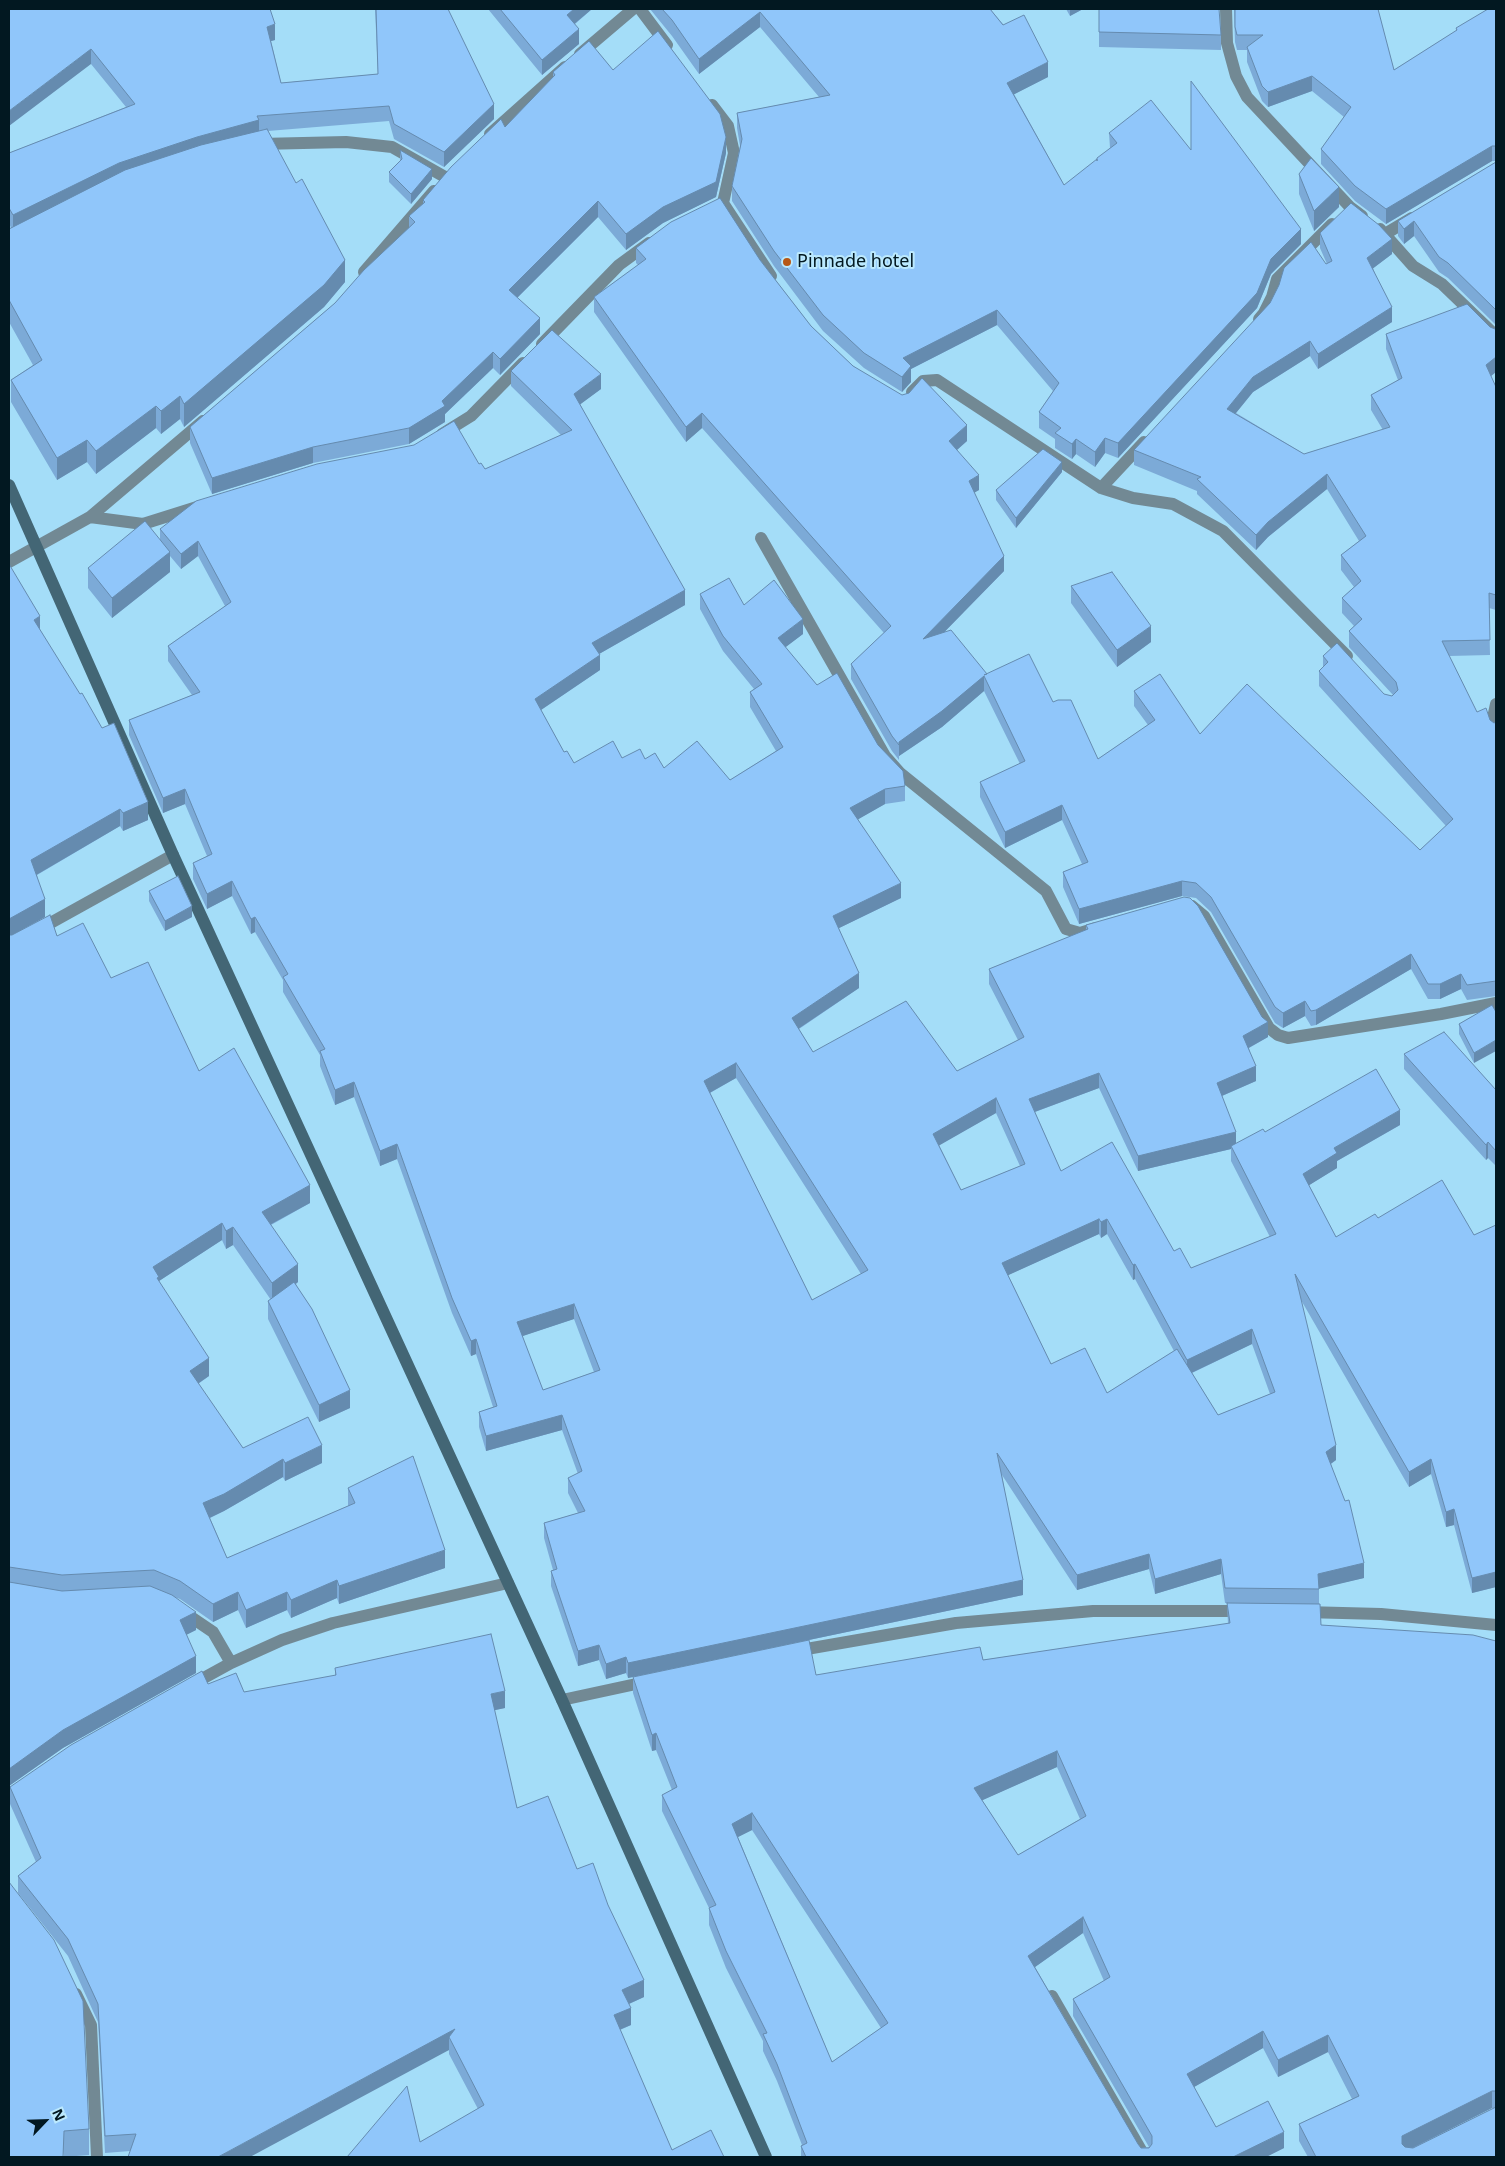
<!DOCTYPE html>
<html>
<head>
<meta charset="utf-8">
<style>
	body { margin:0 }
	#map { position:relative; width:1505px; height:2166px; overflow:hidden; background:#a4ddf8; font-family:"Noto Sans",sans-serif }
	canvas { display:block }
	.frame { position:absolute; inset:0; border:10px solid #021821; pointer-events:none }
	.north { position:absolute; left:20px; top:2096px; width:50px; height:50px; -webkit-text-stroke:4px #bbe9fe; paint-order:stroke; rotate:66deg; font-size:14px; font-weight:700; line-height:20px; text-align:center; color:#021821 }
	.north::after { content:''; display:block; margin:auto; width:18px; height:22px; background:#021821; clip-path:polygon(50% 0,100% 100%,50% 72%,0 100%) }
</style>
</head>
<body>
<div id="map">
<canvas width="1505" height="2166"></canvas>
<div class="frame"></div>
<div class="north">N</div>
</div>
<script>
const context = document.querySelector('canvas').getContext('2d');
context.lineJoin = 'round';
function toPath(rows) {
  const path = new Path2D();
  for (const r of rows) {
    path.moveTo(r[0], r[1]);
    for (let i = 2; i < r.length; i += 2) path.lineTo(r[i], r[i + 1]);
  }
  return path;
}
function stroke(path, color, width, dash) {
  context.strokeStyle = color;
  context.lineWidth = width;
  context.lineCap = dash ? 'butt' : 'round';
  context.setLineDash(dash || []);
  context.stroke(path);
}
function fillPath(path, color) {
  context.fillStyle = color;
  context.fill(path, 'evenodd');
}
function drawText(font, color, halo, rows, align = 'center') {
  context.font = font + ' "Noto Sans",sans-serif';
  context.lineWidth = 4;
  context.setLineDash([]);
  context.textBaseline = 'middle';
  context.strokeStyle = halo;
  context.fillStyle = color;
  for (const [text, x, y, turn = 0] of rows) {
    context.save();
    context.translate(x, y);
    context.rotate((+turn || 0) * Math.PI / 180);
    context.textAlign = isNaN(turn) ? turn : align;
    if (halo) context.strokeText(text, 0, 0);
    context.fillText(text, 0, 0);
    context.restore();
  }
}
const street = toPath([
	[640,9,667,45],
	[1226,9,1227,43,1236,76,1247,97,1350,207,1362,216],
	[580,54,633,9],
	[712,105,728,126,734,153,723,203,771,276],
	[490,134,565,67],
	[260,144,346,142,392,147,445,177],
	[1380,229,1413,266,1442,284,1496,336],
	[1385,234,1412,218],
	[364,272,434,191],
	[1259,319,1264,313,1272,297,1277,279,1332,224],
	[542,344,619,265,649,243],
	[912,392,923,381,937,380,1101,488,1133,498,1173,504,1223,531,1347,656],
	[442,434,471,416,523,363],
	[1101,488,1144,442],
	[90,517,143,524,197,507],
	[761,538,885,756,900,773,1046,891,1066,929,1080,933,1096,928],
	[9,562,90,517,203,421],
	[1496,704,1493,718,1496,730],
	[1192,906,1204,916,1269,1028,1278,1035,1288,1038,1441,1014,1496,1003],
	[9,946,173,855],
	[182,1611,213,1632,231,1663],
	[1304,1612,1381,1614,1496,1625],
	[795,1651,956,1623,1093,1611,1244,1611],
	[191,1685,231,1663,282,1640,333,1623,508,1583],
	[562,1700,650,1681],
	[76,1994,91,2025,97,2157],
	[1052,1996,1145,2157]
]);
const secondary = toPath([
	[9,485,173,855,562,1700,766,2157]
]);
const wall = toPath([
	[9,9,275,40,271,41,281,83,378,74,375,9,448,9,494,119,444,167,394,139,389,121,268,131,345,282,324,307,184,427,180,419,161,434,156,428,96,474,87,462,57,480,11,402,11,380,33,365,9,322,9,229,11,228,9,223,9,153,126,107,91,64],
	[488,9,592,9,575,24,579,44,542,75],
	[650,9,990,9,1048,77,1014,94,1064,185,1097,161,1110,148,1109,133,1191,150,1301,244,1271,274,1257,308,1118,458,1105,453,1095,467,1076,454,1072,459,1055,448,1055,439,1039,428,1039,412,1053,391,997,325,911,369,911,382,902,392,864,368,823,331,774,266,732,201,732,186,740,146,737,128,737,113,819,97,760,27,699,74,672,36],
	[1066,9,1083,9,1070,16],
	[1099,9,1221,35,1221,50,1099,47],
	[1234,9,1383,9,1378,10,1394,70,1456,31,1456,28,1496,9,1496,161,1492,161,1386,224,1355,201,1321,164,1321,149,1344,117,1312,91,1268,107,1262,101,1247,62,1247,50,1237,50,1235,42],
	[613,70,726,153,716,197,663,223,626,250,598,217,517,298,540,334,500,375,493,368,445,414,445,422,409,444,313,463,212,494,190,443,190,427,335,303,409,228,409,216,423,204,423,200,505,127,553,77,553,72],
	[400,150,432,179,411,204,389,182,389,172,400,161],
	[1496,162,1496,325,1448,278,1439,272,1414,236,1404,244,1398,236,1398,221],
	[1299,174,1339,207,1314,231,1299,194],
	[1320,233,1392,254,1373,268,1392,322,1318,369,1310,356,1253,392,1236,413,1304,454,1383,430,1371,410,1371,395,1398,380,1386,349,1386,334,1490,327,1495,329,1496,329,1496,372,1491,376,1496,387,1496,610,1489,608,1490,655,1449,656,1477,712,1494,723,1496,722,1496,996,1467,1000,1461,989,1440,999,1428,999,1411,969,1316,1025,1311,1026,1305,1016,1283,1028,1275,1023,1211,912,1196,898,1182,896,1079,924,1063,887,1063,872,1082,864,1062,820,1005,848,980,797,980,782,1020,764,984,691,942,727,899,756,899,760,892,751,851,679,851,664,884,633,702,428,686,442,594,312,594,297,638,265,636,263,636,248,760,260,811,326,853,366,967,441,957,450,979,490,974,492,1004,571,945,631,987,674,1053,702,1098,759,1148,725,1134,706,1134,691,1200,734,1420,850,1446,826,1319,686,1319,671,1323,667,1323,656,1384,694,1392,696,1393,695,1349,647,1349,631,1354,626,1342,613,1342,598,1354,587,1341,570,1341,555,1359,541,1327,489,1268,537,1256,550,1197,494,1197,491,1134,465,1134,450,1327,264,1320,248],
	[511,371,601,389,580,404,685,605,599,654,600,670,541,710,564,752,574,763,622,758,645,759,664,768,730,780,776,751,750,707,750,692,754,689,723,651,700,609,700,594,744,605,803,634,785,647,817,685,878,745,905,786,905,801,885,804,858,819,901,898,839,928,859,988,799,1029,813,1052,957,1071,1018,1040,989,984,989,969,1086,930,1086,925,1268,1037,1249,1048,1256,1081,1222,1096,1236,1144,1265,1132,1400,1125,1337,1161,1337,1168,1309,1185,1336,1237,1378,1218,1474,1235,1496,1225,1496,1587,1472,1593,1454,1525,1446,1527,1431,1474,1409,1487,1301,1300,1336,1460,1331,1464,1364,1578,1319,1588,1319,1604,1321,1625,1496,1641,1496,2157,1308,2157,1299,2141,1299,2124,1352,2099,1328,2052,1278,2077,1263,2048,1194,2087,1216,2127,1284,2148,1266,2157,801,2157,801,2146,802,2145,777,2081,763,2051,763,2041,726,1968,709,1925,709,1908,662,1811,662,1795,672,1790,656,1750,652,1751,633,1693,633,1677,816,1675,983,1660,1228,1624,1227,1603,1225,1603,1221,1574,1155,1594,1149,1569,1077,1590,1002,1475,1023,1595,628,1678,626,1673,606,1679,599,1660,578,1666,551,1586,551,1571,553,1570,544,1538,544,1523,578,1513,568,1493,568,1478,578,1474,562,1430,486,1451,479,1427,479,1412,493,1407,476,1354,471,1356,452,1313,397,1159,380,1166,354,1097,335,1105,320,1066,320,1055,283,992,283,980,255,932,251,934,232,896,207,909,193,879,193,863,207,856,185,804,163,813,129,735,129,720,192,695,168,661,168,646,225,606,198,556,181,569,170,556,170,572,112,618,88,588,88,568,160,540,160,529,479,464,485,469,561,435,511,386],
	[736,1078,861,1274,812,1300,710,1093],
	[1099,1088,1138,1171,1231,1149,1231,1161,1270,1237,1191,1268,1174,1251,1061,1171,1035,1112],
	[996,1113,1020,1166,961,1190,939,1145],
	[1099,1234,1101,1238,1107,1234,1133,1280,1135,1279,1174,1351,1107,1393,1051,1364,1008,1275],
	[574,1319,594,1372,543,1390,522,1336],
	[1252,1344,1270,1394,1218,1415,1192,1373],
	[1057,1767,1080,1819,1018,1855,982,1800],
	[752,1830,881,2028,832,2062,738,1837],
	[1083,1933,1104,1981,1073,1999,1073,2016,1149,2147,1141,2148,1138,2144,1035,1967],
	[1492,2108,1495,2108,1413,2148],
	[1062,472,1016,528,996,500,996,490],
	[9,564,40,630,148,820,123,831,120,826,37,875,45,917,11,935,57,936,111,978,199,1071,310,1203,271,1225,298,1282,296,1284,350,1408,319,1422,268,1319,268,1301,271,1300,233,1245,226,1249,222,1240,159,1281,209,1376,198,1384,243,1448,322,1463,285,1481,283,1477,224,1511,210,1518,227,1558,348,1506,348,1488,445,1568,339,1604,337,1598,291,1618,287,1610,246,1628,238,1610,213,1622,180,1599,174,1597,196,1630,186,1635,196,1673,63,1748,9,1786],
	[1071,586,1151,642,1117,667,1071,603],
	[149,891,192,917,165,931,149,901],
	[1492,1005,1474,1063,1459,1034,1459,1024],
	[1404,1054,1496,1090,1496,1166,1488,1158,1486,1160,1404,1069],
	[335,1668,505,1708,494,1710,517,1808,577,1869,608,1905,644,1997,629,2004,631,2025,620,2030,672,2150,724,2157,420,2142,478,2109,449,2054,449,2050,130,2151,105,2153,98,2022,68,1956,18,1893,18,1876,36,1862,10,1804,10,1787,208,1684,244,1692,335,1676],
	[9,1882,89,2129,89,2155,64,2157]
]);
const shadedWall = toPath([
	[574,9,592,9,567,30,567,15],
	[1070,9,1083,9,1070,16],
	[760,12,760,27,699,74,699,59],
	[275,24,275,40,267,42,267,27],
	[579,29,579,44,542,75,542,60],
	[91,49,91,64,9,126,9,111],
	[1048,62,1048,77,1007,98,1007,83],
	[1312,76,1312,91,1268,107,1268,92],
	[494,104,494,119,444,167,444,152],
	[259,120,259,135,13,230,13,215,119,163,197,137],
	[726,137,726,153,716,197,663,223,626,250,626,234],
	[1492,146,1492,161,1386,224,1386,209],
	[432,169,432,179,411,204,411,194],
	[1339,187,1339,207,1314,231,1314,211],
	[598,201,598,217,509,306,509,290],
	[1414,221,1414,236,1404,244,1404,229],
	[1301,229,1301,244,1271,274,1257,308,1118,458,1118,443,1271,259],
	[1392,239,1392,254,1367,273,1367,258],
	[345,260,345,282,324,307,184,427,184,404],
	[1392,307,1392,322,1318,369,1318,354],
	[997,310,997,325,911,369,911,382,902,392,902,377,903,358],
	[540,318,540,334,500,375,500,359],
	[1310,341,1310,356,1253,392,1227,424,1227,409,1253,377],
	[493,352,493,368,445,414,445,422,409,444,409,428,442,401],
	[1496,357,1496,372,1486,380,1486,365],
	[601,374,601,389,574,409,574,394],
	[180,396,180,419,161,434,161,411],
	[156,406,156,428,96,474,96,451],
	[702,413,702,428,686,442,686,427],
	[967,425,967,441,949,457,949,441],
	[1105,438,1105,453,1095,467,1095,452],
	[1076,439,1076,454,1072,459,1072,444],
	[87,440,87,462,57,480,57,458],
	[313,447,313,463,212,494,212,478],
	[1062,462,1062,472,1016,528,1016,518],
	[1327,474,1327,489,1268,537,1256,550,1256,535,1268,522],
	[979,475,979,490,969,496,969,481],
	[198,541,198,556,181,569,181,554],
	[170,552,170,572,112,618,112,598],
	[1004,556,1004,571,923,654,923,639],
	[685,590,685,605,592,658,592,643],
	[40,616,40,634,34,620],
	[803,619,803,634,778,653,778,638],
	[1151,626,1151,642,1117,667,1117,650],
	[600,655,600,670,535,714,535,699],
	[984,676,984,691,942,727,899,756,899,742],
	[185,789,185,804,163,813,163,798],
	[885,789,885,804,850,824,850,808],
	[148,802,148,820,123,831,123,813],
	[1062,805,1062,820,1005,848,1005,832],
	[120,809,120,826,31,878,31,860],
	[232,881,232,896,207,909,207,894],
	[1182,881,1182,896,1079,924,1079,909],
	[901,883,901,898,833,931,833,916],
	[45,899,45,917,9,937,9,919],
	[192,906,192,917,165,931,165,921],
	[255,917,255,932,251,934,251,919],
	[1411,954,1411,969,1316,1025,1316,1010],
	[859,973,859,988,792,1033,792,1018],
	[1461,974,1461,989,1440,999,1440,984],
	[1305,1001,1305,1016,1283,1028,1283,1013],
	[1268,1022,1268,1037,1243,1051,1243,1036],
	[1496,1040,1496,1051,1474,1063,1474,1053],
	[736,1063,736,1078,704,1096,704,1081],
	[1256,1066,1256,1081,1217,1098,1217,1083],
	[1099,1073,1099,1088,1029,1114,1029,1099],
	[354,1082,354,1097,335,1105,335,1090],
	[996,1098,996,1113,933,1149,933,1134],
	[1400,1110,1400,1125,1337,1161,1337,1168,1303,1189,1303,1174,1334,1148],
	[1236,1132,1236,1147,1231,1146,1231,1149,1138,1171,1138,1156],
	[1488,1142,1488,1158,1486,1160,1486,1145],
	[397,1144,397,1159,380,1166,380,1151],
	[310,1185,310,1203,262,1229,262,1212],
	[1099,1219,1099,1234,1002,1278,1002,1263],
	[1107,1219,1107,1234,1101,1238,1101,1222],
	[222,1223,222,1240,159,1281,157,1296,153,1267],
	[233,1227,233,1245,226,1249,226,1231],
	[298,1264,298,1282,272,1301,272,1283],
	[1135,1264,1135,1279,1133,1280,1133,1265],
	[574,1304,574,1319,517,1338,517,1322],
	[1252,1329,1252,1344,1187,1375,1187,1360],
	[476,1339,476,1354,471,1356,471,1341],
	[209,1358,209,1376,190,1389,190,1371],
	[350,1390,350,1408,319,1422,319,1405],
	[562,1415,562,1430,486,1451,486,1436],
	[322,1445,322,1463,285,1481,285,1463],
	[1336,1445,1336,1460,1326,1467,1326,1452],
	[283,1459,283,1477,224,1511,203,1521,203,1503],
	[1431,1459,1431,1474,1409,1487,1409,1472],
	[1454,1509,1454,1525,1446,1527,1446,1512],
	[445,1550,445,1568,339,1604,339,1586],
	[1149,1554,1149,1569,1077,1590,1077,1575],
	[1221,1559,1221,1574,1155,1594,1155,1579],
	[1364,1563,1364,1578,1318,1589,1318,1574],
	[1496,1572,1496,1587,1472,1593,1472,1578],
	[337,1580,337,1598,291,1618,291,1600],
	[1023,1580,1023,1595,628,1678,628,1663],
	[238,1592,238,1610,213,1622,213,1604],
	[287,1592,287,1610,246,1628,246,1610],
	[196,1612,196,1630,180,1638,180,1620],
	[599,1645,599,1660,578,1666,578,1651],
	[196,1656,196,1673,63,1748,9,1786,9,1769,63,1730],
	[626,1657,626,1673,606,1679,606,1664],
	[505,1691,505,1708,491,1711,491,1694],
	[656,1733,656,1750,652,1751,652,1735],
	[1057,1751,1057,1767,974,1804,974,1788],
	[752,1813,752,1830,732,1840,732,1824],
	[1083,1917,1083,1933,1028,1972,1028,1956],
	[644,1980,644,1997,622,2007,622,1990],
	[631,2008,631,2025,614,2032,614,2015],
	[455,2029,449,2037,449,2050,250,2157,218,2157],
	[1263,2031,1263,2048,1187,2091,1187,2074],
	[1328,2035,1328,2052,1278,2077,1278,2060],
	[1492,2091,1492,2108,1402,2153,1402,2136],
	[1284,2132,1284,2148,1266,2157,1233,2157]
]);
const building = toPath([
	[9,9,270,9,275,24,267,27,281,83,378,74,376,9,448,9,494,104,444,152,394,124,389,106,257,116,259,120,197,137,119,163,13,215,9,208,9,153,135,104,91,49,9,111,9,9],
	[500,9,574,9,567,15,579,29,542,60,500,9],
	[662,9,990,9,1003,25,1024,15,1048,62,1007,83,1064,185,1097,159,1097,161,1097,158,1117,143,1109,133,1151,100,1191,150,1191,81,1301,229,1271,259,1257,293,1118,443,1105,438,1095,452,1076,439,1072,444,1055,433,1061,428,1039,412,1059,383,997,310,903,358,911,366,902,377,864,353,823,315,774,251,732,186,742,139,737,113,830,95,760,12,699,59,672,20,662,9],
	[1099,9,1219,9,1221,35,1099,32,1099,9],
	[1235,9,1378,9,1394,70,1457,30,1456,28,1488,9,1496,9,1496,146,1492,146,1386,209,1355,186,1321,149,1351,107,1312,76,1268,92,1262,86,1247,47,1263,35,1237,35,1235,27,1235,9],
	[658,31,720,114,726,137,716,182,663,207,626,234,598,201,509,290,540,318,500,359,493,352,442,401,445,406,409,428,313,447,212,478,190,427,335,303,364,270,415,222,409,216,425,202,423,200,451,167,501,119,505,127,555,75,553,72,589,41,613,70,658,31],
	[267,129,296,183,302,179,345,260,324,285,184,404,180,396,161,411,156,406,96,451,87,440,57,458,11,380,42,360,9,300,9,229,125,170,201,145,267,129],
	[400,150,432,169,411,194,389,172,402,159,400,150],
	[1311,158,1339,187,1314,211,1299,174,1311,158],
	[1496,162,1496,310,1448,263,1439,257,1414,221,1404,229,1398,221,1496,162],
	[720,198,760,260,811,326,853,366,902,395,909,393,922,378,967,425,949,441,979,475,969,481,1004,556,923,639,951,630,987,674,984,675,1029,654,1053,702,1058,700,1071,700,1098,759,1155,720,1134,691,1160,674,1200,734,1247,684,1420,850,1453,819,1319,671,1328,662,1323,656,1337,643,1384,694,1392,696,1398,690,1396,682,1349,631,1362,619,1342,598,1361,581,1341,555,1366,536,1327,474,1268,522,1256,535,1197,479,1201,477,1134,450,1270,303,1279,285,1284,268,1311,242,1326,264,1332,261,1320,233,1351,203,1379,225,1392,239,1367,258,1392,307,1318,354,1310,341,1253,377,1227,409,1304,454,1390,427,1371,395,1402,378,1386,334,1467,304,1490,327,1495,329,1496,329,1496,357,1486,365,1496,387,1496,595,1489,593,1490,640,1442,641,1477,712,1486,708,1490,720,1494,723,1496,722,1496,981,1467,985,1461,974,1440,984,1428,984,1411,954,1316,1010,1311,1011,1305,1001,1283,1013,1275,1007,1211,897,1196,883,1182,881,1079,909,1063,872,1088,862,1062,805,1005,832,980,782,1025,761,984,676,942,711,899,742,899,745,892,736,851,664,891,626,702,413,686,427,594,297,646,259,636,248,671,222,720,198],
	[552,330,601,374,574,394,685,590,592,643,600,655,535,699,564,752,567,751,574,763,613,741,622,758,640,749,645,759,655,753,664,768,697,741,730,780,783,747,750,692,762,684,723,636,700,594,729,578,744,605,774,580,803,619,778,638,817,685,837,673,878,745,903,771,905,786,885,789,850,808,901,883,833,916,859,973,792,1018,813,1052,906,1001,957,1071,1024,1037,989,969,1088,929,1086,925,1184,897,1190,898,1198,906,1262,1017,1268,1022,1243,1036,1256,1066,1217,1083,1236,1132,1138,1156,1099,1073,1029,1099,1061,1171,1112,1142,1174,1251,1180,1248,1191,1268,1276,1234,1231,1146,1263,1129,1265,1132,1376,1069,1400,1110,1334,1148,1337,1153,1303,1174,1336,1237,1375,1214,1378,1218,1442,1180,1474,1235,1496,1225,1496,1572,1472,1578,1454,1509,1446,1512,1431,1459,1409,1472,1295,1274,1336,1445,1326,1452,1345,1501,1349,1500,1364,1563,1318,1574,1319,1589,1225,1588,1221,1559,1155,1579,1149,1554,1077,1575,997,1453,1023,1580,628,1663,626,1657,606,1664,599,1645,578,1651,551,1571,557,1569,544,1523,585,1511,568,1478,582,1471,562,1415,486,1436,479,1412,497,1406,476,1339,471,1341,452,1298,397,1144,380,1151,354,1082,335,1090,320,1051,325,1049,283,977,288,974,255,917,251,919,232,881,207,894,193,863,212,854,185,789,163,798,129,720,200,692,168,646,231,602,198,541,181,554,160,529,196,501,317,464,414,445,454,421,479,464,481,463,485,469,572,430,511,371,552,330],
	[736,1063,868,1270,812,1300,704,1081,736,1063],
	[996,1098,1025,1164,961,1190,933,1134,996,1098],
	[1099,1219,1101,1222,1107,1219,1133,1265,1135,1264,1187,1360,1252,1329,1275,1392,1218,1415,1177,1349,1107,1393,1085,1348,1051,1364,1002,1263,1099,1219],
	[574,1304,600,1370,543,1390,517,1322,574,1304],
	[1043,449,1062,462,1016,518,996,490,1043,449],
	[145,521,170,552,112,598,88,568,145,521],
	[9,564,40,616,34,620,80,694,82,693,102,728,114,723,148,802,123,813,120,809,31,860,45,899,9,919,9,564],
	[1112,572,1151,626,1117,650,1071,586,1112,572],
	[178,876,192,906,165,921,149,891,178,876],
	[50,915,57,936,83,923,111,978,148,962,199,1071,234,1048,310,1185,262,1212,298,1264,272,1283,233,1227,226,1231,222,1223,153,1267,159,1277,157,1278,209,1358,190,1371,243,1448,308,1417,322,1445,285,1463,283,1459,224,1494,203,1503,227,1558,355,1503,348,1488,413,1456,445,1550,339,1586,337,1580,291,1600,287,1592,246,1610,238,1592,213,1604,180,1581,154,1570,62,1575,9,1567,9,935,12,935,50,915],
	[1492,1005,1496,1012,1496,1040,1474,1053,1459,1024,1492,1005],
	[1444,1032,1496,1090,1496,1151,1488,1142,1486,1145,1404,1054,1444,1032],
	[294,1282,312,1309,350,1390,319,1405,268,1301,294,1282],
	[9,1582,62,1591,150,1586,172,1595,196,1612,180,1620,196,1656,63,1730,9,1769,9,1582],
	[1227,1603,1320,1604,1321,1625,1473,1635,1496,1641,1496,2091,1492,2091,1402,2136,1402,2144,1405,2147,1413,2148,1496,2107,1496,2157,1316,2157,1299,2124,1359,2096,1328,2035,1278,2060,1263,2031,1187,2074,1216,2127,1268,2101,1284,2132,1233,2157,806,2157,801,2146,807,2143,777,2064,763,2034,767,2033,726,1951,709,1908,716,1905,662,1795,677,1787,656,1733,652,1735,633,1677,809,1640,816,1675,980,1647,983,1660,1230,1623,1227,1603],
	[1057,1751,1086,1816,1018,1855,974,1788,1057,1751],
	[752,1813,888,2023,832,2062,732,1824,752,1813],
	[1083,1917,1110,1977,1073,1999,1152,2136,1152,2144,1149,2148,1141,2148,1138,2144,1028,1956,1083,1917],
	[491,1634,505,1691,491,1694,517,1808,548,1796,577,1869,593,1863,608,1905,644,1980,622,1990,631,2008,614,2015,672,2150,711,2130,724,2157,347,2157,407,2086,420,2142,484,2105,449,2037,455,2029,218,2157,128,2157,136,2134,105,2136,98,2004,68,1939,18,1876,41,1858,10,1787,71,1745,202,1671,208,1684,236,1673,244,1692,336,1675,335,1668,491,1634],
	[9,1882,54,1940,83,2001,89,2129,64,2131,63,2157,9,2157,9,1882]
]);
const markers = [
	[787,262,5,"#b75716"]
];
const poiNames = [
	["Pinnade hotel",797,262]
];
stroke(street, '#728994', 12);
stroke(secondary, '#436675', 12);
fillPath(wall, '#7caad7');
fillPath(shadedWall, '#658baf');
fillPath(building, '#90c6fa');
stroke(building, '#658baf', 1);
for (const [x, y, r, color] of markers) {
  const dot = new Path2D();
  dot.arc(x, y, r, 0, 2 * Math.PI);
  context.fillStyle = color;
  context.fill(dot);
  stroke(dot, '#bbe9fe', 2);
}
drawText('18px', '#021821', '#bbe9fe', poiNames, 'left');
</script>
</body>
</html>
